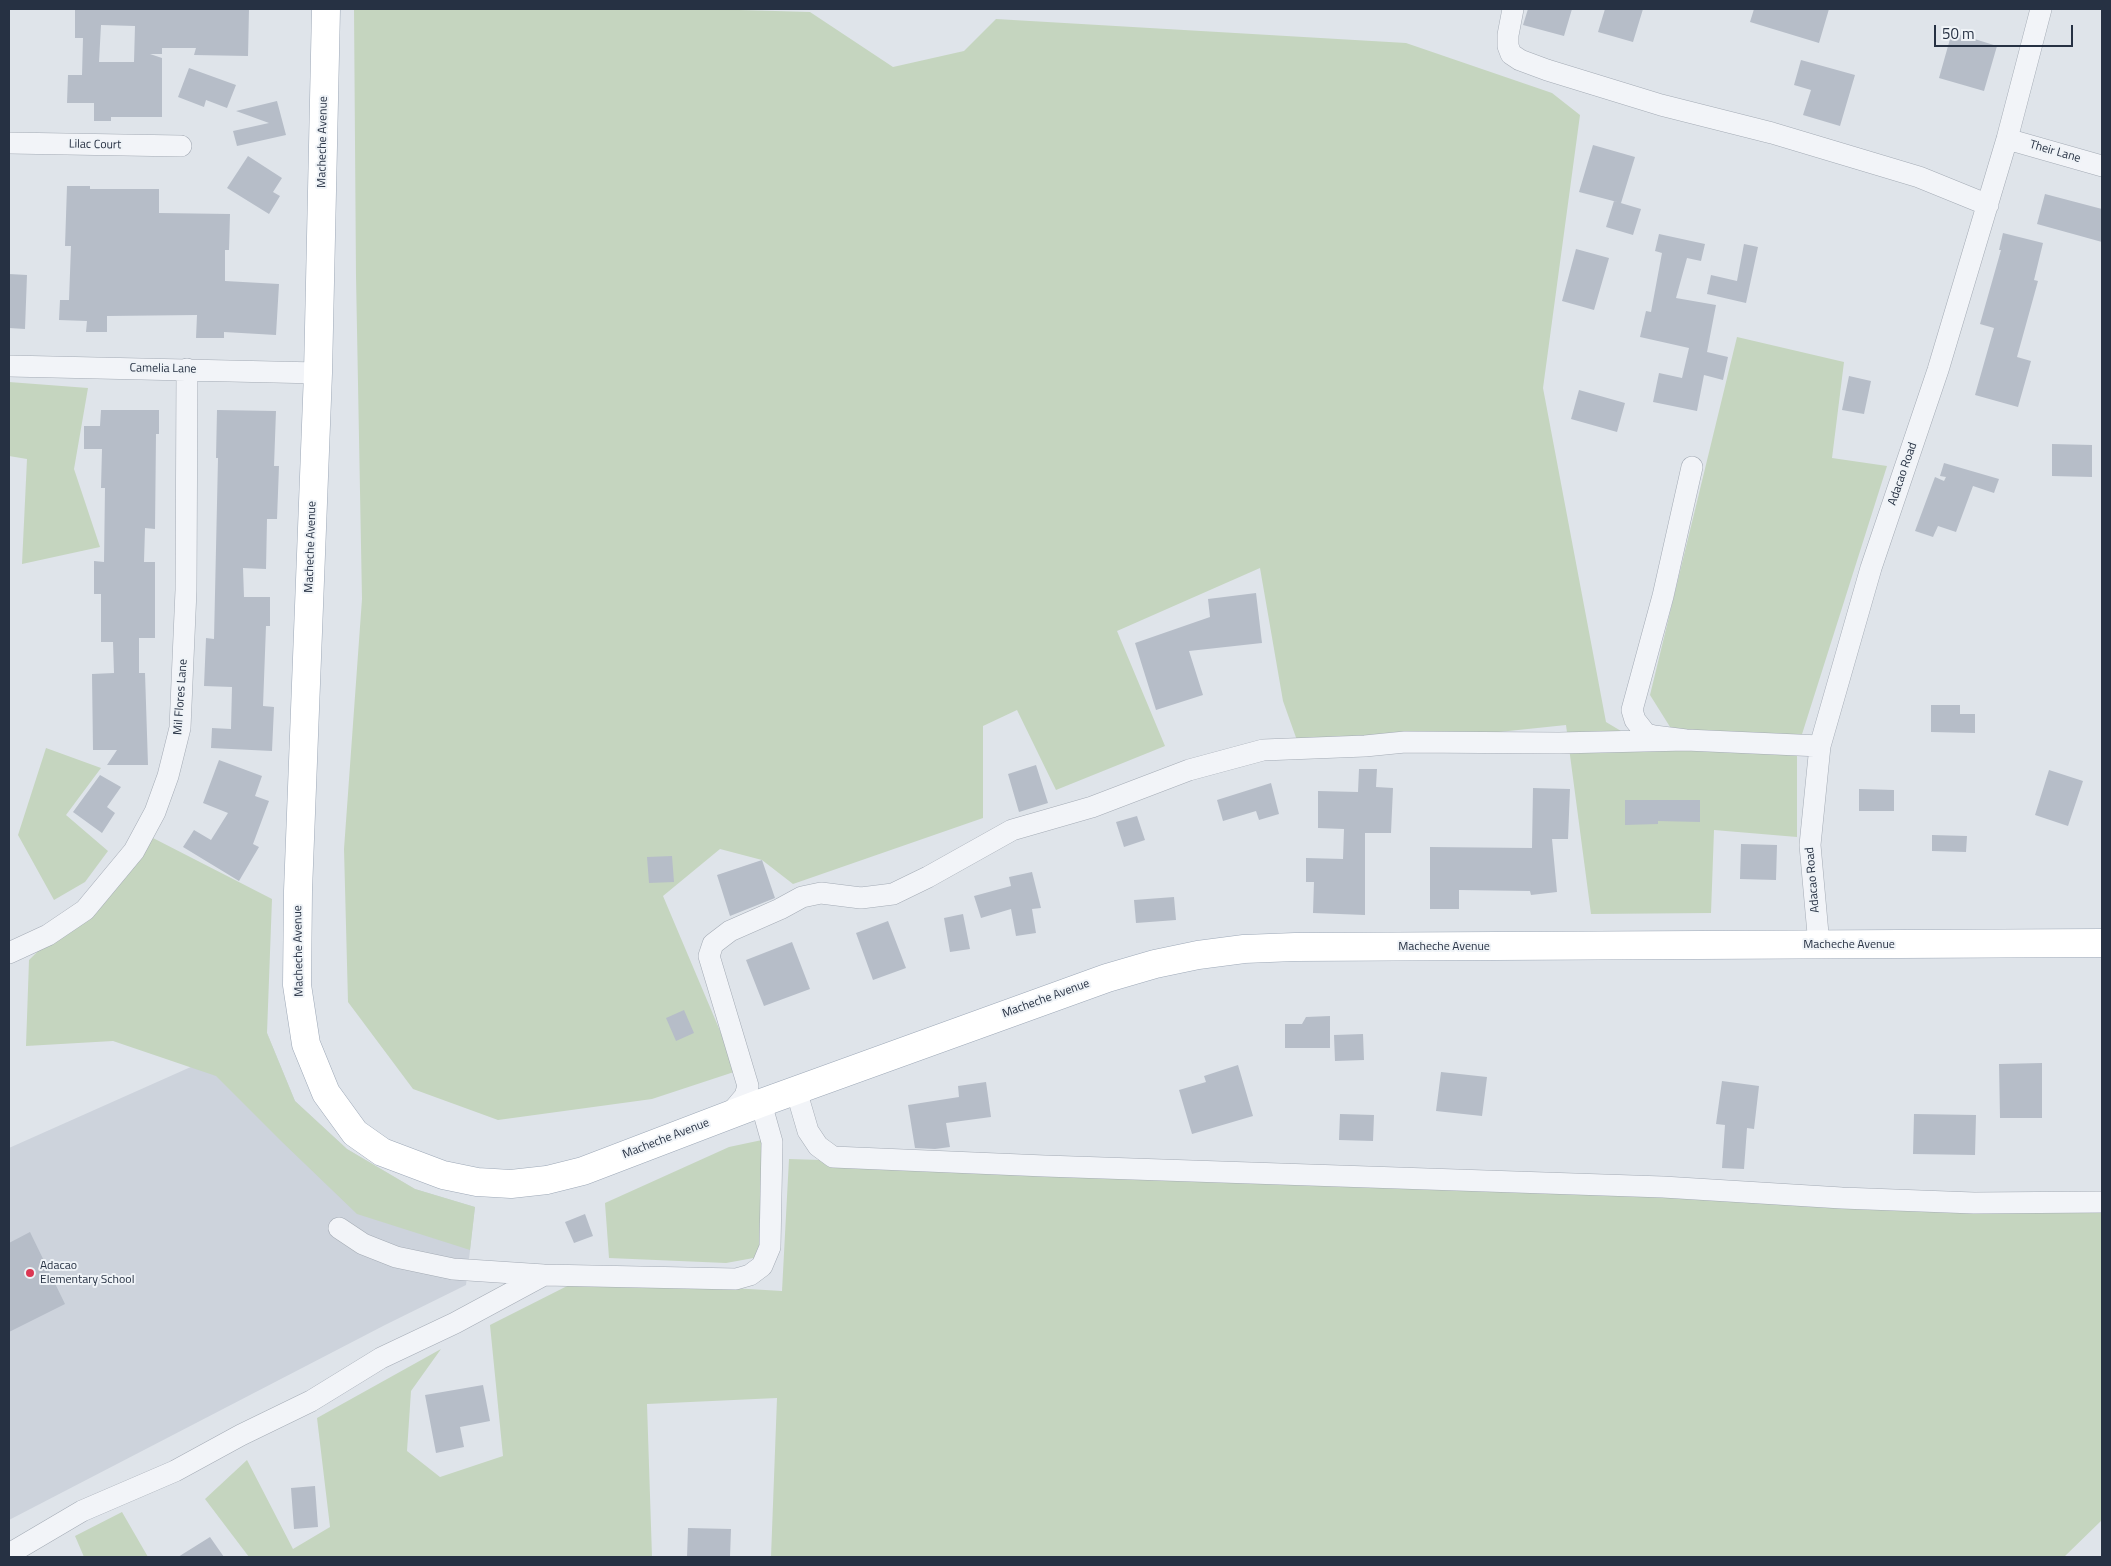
<!DOCTYPE html>
<html>
<head>
<meta charset="utf-8">
<style>
	body { margin:0 }
	#map { position:relative; width:2111px; height:1566px; overflow:hidden; background:#dfe4ea; font-family:"Titillium Web",sans-serif }
	canvas { display:block }
	.frame { position:absolute; inset:0; border:10px solid #263143; pointer-events:none }
	.scale { position:absolute; left:1934px; top:25px; width:139px; height:22px; box-sizing:border-box; border:2px solid #263143; border-top:0; padding-left:6px; font-size:15px; line-height:18px; white-space:nowrap; color:#263143; -webkit-text-stroke:4px #eff3f7; paint-order:stroke }
</style>
</head>
<body>
<div id="map">
<canvas width="2111" height="1566"></canvas>
<div class="frame"></div>
<div class="scale">50 m</div>
</div>
<script>
const context = document.querySelector('canvas').getContext('2d');
context.lineJoin = 'round';
function fillPath(path, color) {
  context.fillStyle = color;
  context.fill(path, 'evenodd');
}
function toPath(rows) {
  const path = new Path2D();
  for (const r of rows) {
    path.moveTo(r[0], r[1]);
    for (let i = 2; i < r.length; i += 2) path.lineTo(r[i], r[i + 1]);
  }
  return path;
}
function stroke(path, color, width, dash) {
  context.strokeStyle = color;
  context.lineWidth = width;
  context.lineCap = dash ? 'butt' : 'round';
  context.setLineDash(dash || []);
  context.stroke(path);
}
function drawText(font, color, halo, rows, align = 'center') {
  context.font = font + ' "Titillium Web",sans-serif';
  context.lineWidth = 4;
  context.setLineDash([]);
  context.textBaseline = 'middle';
  context.strokeStyle = halo;
  context.fillStyle = color;
  for (const [text, x, y, turn = 0] of rows) {
    context.save();
    context.translate(x, y);
    context.rotate((+turn || 0) * Math.PI / 180);
    context.textAlign = isNaN(turn) ? turn : align;
    if (halo) context.strokeText(text, 0, 0);
    context.fillText(text, 0, 0);
    context.restore();
  }
}
const built = toPath([
	[267,1033,295,1101,347,1149,415,1189,475,1207,466,1285,385,1325,9,1520,9,1148]
]);
const green = toPath([
	[354,9,705,9,810,12,893,67,964,51,996,19,1406,43,1552,93,1580,115,1543,388,1606,722,1646,746,1682,746,1650,695,1737,337,1844,362,1832,458,1887,466,1797,750,1797,837,1714,830,1711,913,1591,914,1566,725,1365,746,1299,746,1283,701,1260,568,1117,631,1165,746,1056,790,1017,710,983,726,983,818,793,884,762,860,720,849,663,896,737,1071,652,1099,498,1120,413,1089,348,1002,344,849,362,599,356,276],
	[9,382,88,388,74,469,100,547,22,564,27,459,9,456],
	[46,748,101,768,66,815,108,851,85,882,54,900,18,835],
	[153,838,272,899,267,1033,295,1101,347,1149,415,1189,475,1207,470,1250,357,1214,280,1140,216,1076,113,1041,26,1046,29,960],
	[762,1140,759,1257,726,1263,609,1258,605,1203,729,1147],
	[789,1159,2102,1200,2102,1520,2064,1557,771,1557,777,1398,647,1404,652,1557,249,1557,205,1499,247,1460,293,1549,330,1527,317,1418,441,1349,411,1391,407,1451,440,1477,503,1456,490,1325,581,1279,782,1291],
	[122,1512,148,1557,84,1557,75,1536]
]);
const building = toPath([
	[75,9,249,9,248,56,194,55,196,48,162,48,162,54,150,54,162,58,162,117,111,117,111,121,94,121,94,103,67,103,68,75,82,75,83,38,75,38],
	[101,25,135,26,134,62,99,62],
	[1528,9,1572,9,1564,36,1523,25],
	[1605,9,1643,9,1633,42,1598,32],
	[1754,9,1829,9,1819,43,1750,22],
	[1952,32,1997,46,1984,91,1939,78],
	[1801,60,1855,75,1840,126,1803,115,1811,90,1794,85],
	[189,68,236,85,227,108,206,100,204,107,178,97],
	[277,101,286,135,237,146,233,131,269,123,236,111],
	[1593,145,1635,157,1621,203,1579,192],
	[248,156,282,178,273,192,280,196,269,214,227,188],
	[67,186,90,186,90,189,159,189,159,213,230,214,229,250,225,250,225,281,279,284,276,335,224,332,224,338,196,338,197,315,107,316,107,332,86,332,87,321,59,320,60,300,69,300,71,246,65,246],
	[2045,194,2102,209,2102,242,2037,224],
	[1614,201,1641,209,1633,235,1606,227],
	[2003,233,2043,243,2034,280,2038,281,2017,357,2031,361,2018,407,1975,395,1994,328,1980,324,2001,250,1999,250],
	[1659,234,1705,244,1701,261,1687,258,1676,298,1716,305,1707,352,1728,357,1723,380,1704,375,1697,411,1653,402,1659,373,1682,378,1689,348,1640,337,1646,311,1651,312,1662,253,1655,251],
	[1744,244,1758,247,1746,303,1707,294,1711,275,1737,281],
	[1576,249,1609,258,1594,310,1562,301],
	[9,274,27,275,25,329,9,328],
	[1849,376,1871,381,1864,414,1842,410],
	[1579,390,1625,403,1617,432,1571,419],
	[101,410,159,410,159,434,156,434,155,529,145,528,144,562,155,562,155,638,139,638,139,673,145,673,148,765,107,765,117,750,93,750,92,674,114,673,113,642,101,642,101,594,94,594,94,561,104,562,105,488,101,488,102,449,84,449,84,426,100,426],
	[217,410,276,411,274,466,279,466,277,519,267,519,266,569,243,568,244,597,270,597,270,626,266,626,263,706,274,707,272,751,211,748,212,728,231,729,232,687,204,686,206,638,214,639,218,458,216,458],
	[2052,444,2092,445,2092,477,2052,476],
	[1944,463,1999,479,1994,493,1973,486,1956,532,1938,526,1933,537,1915,531,1935,477,1944,481,1946,477,1940,476],
	[1256,593,1262,643,1189,651,1203,695,1156,710,1135,643,1210,617,1208,599],
	[1931,705,1960,705,1960,714,1975,714,1975,733,1931,732],
	[219,760,262,776,255,796,269,801,253,844,259,847,239,881,183,847,194,830,211,840,228,813,203,803],
	[1036,765,1048,803,1019,812,1008,774],
	[1359,769,1377,769,1376,787,1393,788,1391,833,1365,833,1365,915,1313,913,1314,882,1306,882,1306,858,1343,859,1344,829,1318,828,1318,791,1358,792],
	[2049,770,2083,781,2068,826,2035,815],
	[100,775,121,787,107,807,115,813,102,833,73,812],
	[1271,783,1279,814,1259,820,1256,811,1223,821,1217,800],
	[1533,788,1570,789,1568,839,1552,839,1557,892,1531,895,1530,891,1459,890,1459,909,1430,909,1430,847,1532,848],
	[1859,789,1894,790,1894,811,1859,811],
	[1625,800,1700,800,1700,822,1658,821,1658,824,1625,825],
	[1137,816,1145,840,1124,847,1116,822],
	[1932,835,1967,836,1966,852,1932,851],
	[1741,844,1777,845,1776,880,1740,879],
	[672,856,674,882,649,883,647,857],
	[762,860,775,898,730,916,717,875],
	[1032,872,1041,908,1032,909,1036,933,1016,936,1011,909,981,918,974,896,1011,886,1009,877],
	[1174,897,1176,920,1136,923,1134,900],
	[963,914,970,949,950,952,944,918],
	[888,921,906,968,873,980,856,933],
	[792,942,810,989,764,1006,746,960],
	[684,1010,694,1033,676,1041,666,1018],
	[1330,1016,1330,1048,1285,1048,1285,1024,1302,1024,1306,1017],
	[1363,1034,1364,1060,1335,1061,1334,1035],
	[2042,1063,2042,1118,2000,1118,1999,1064],
	[1238,1065,1253,1116,1192,1134,1179,1090,1206,1082,1204,1076],
	[1441,1072,1487,1077,1482,1116,1436,1111],
	[1722,1081,1759,1086,1754,1129,1747,1128,1744,1169,1722,1168,1725,1125,1716,1124],
	[986,1082,991,1117,946,1123,950,1147,935,1149,915,1148,908,1105,959,1097,958,1086],
	[1340,1114,1374,1115,1373,1141,1339,1140],
	[1914,1114,1976,1115,1975,1155,1913,1154],
	[585,1214,593,1236,574,1243,565,1222],
	[30,1232,65,1304,9,1332,9,1243],
	[483,1385,490,1421,460,1427,464,1447,436,1453,425,1395],
	[315,1486,318,1527,294,1529,291,1488],
	[688,1528,731,1529,730,1557,687,1557],
	[210,1537,224,1557,178,1557]
]);
const minor = toPath([
	[1513,9,1508,35,1508,46,1511,54,1520,60,1547,70,1661,105,1772,133,1919,177,1988,205],
	[2007,139,2102,166],
	[9,143,181,146],
	[9,366,318,373],
	[1692,467,1663,596,1632,710,1635,720,1646,734,1654,736,1686,740,1820,746],
	[1819,945,1810,845,1820,746,1871,568,1938,370,2007,139,2041,9],
	[9,953,48,935,85,910,134,851,155,812,168,776,180,728,186,590,187,369],
	[796,1090,808,1131,818,1146,833,1157,1045,1166,1663,1187,1842,1198,1974,1203,2102,1202],
	[729,1115,745,1096,748,1086,709,956,713,944,730,931,780,909,802,897,821,893,861,898,893,894,928,877,1012,830,1092,807,1189,770,1263,750,1365,746,1405,742,1559,743,1686,740],
	[339,1228,363,1244,396,1257,453,1269,544,1275,736,1279,750,1275,762,1266,770,1247,772,1142,761,1103],
	[9,1554,82,1511,175,1471,241,1435,311,1401,381,1358,455,1323,544,1275]
]);
const major = toPath([
	[326,9,318,373,298,891,297,985,306,1044,326,1093,355,1133,382,1152,443,1175,477,1182,511,1184,547,1180,583,1171,761,1103,1107,978,1155,964,1198,955,1244,949,1295,947,2102,943]
]);
const markers = [
	[30,1273,5,"#dc3753"]
];
const streetNames = [
	["Macheche Avenue",323,142,-89],
	["Lilac Court",95,145,1],
	["Their Lane",2055,152,16],
	["Camelia Lane",163,369,1],
	["Adacao Road",1903,474,-71],
	["Macheche Avenue",311,547,-88],
	["Mil Flores Lane",181,697,-86],
	["Adacao Road",1813,880,-95],
	["Macheche Avenue",1849,945],
	["Macheche Avenue",1444,947],
	["Macheche Avenue",299,951,-91],
	["Macheche Avenue",1046,999,-20],
	["Macheche Avenue",666,1139,-21]
];
const poiNames = [
	["Adacao",40,1266],
	["Elementary School",40,1280]
];
fillPath(built, '#cdd3dc');
fillPath(green, '#c5d5bf');
fillPath(building, '#b6bdc8');
stroke(minor, '#a4abb5', 22);
stroke(major, '#9da8b7', 29);
stroke(minor, '#f2f4f8', 21);
stroke(major, '#fff', 28);
for (const [x, y, r, color] of markers) {
  const dot = new Path2D();
  dot.arc(x, y, r, 0, 2 * Math.PI);
  context.fillStyle = color;
  context.fill(dot);
  stroke(dot, '#eff3f7', 2);
}
drawText('12px', '#263143', '#eff3f7', streetNames);
drawText('12px', '#263143', '#eff3f7', poiNames, 'left');
</script>
</body>
</html>
